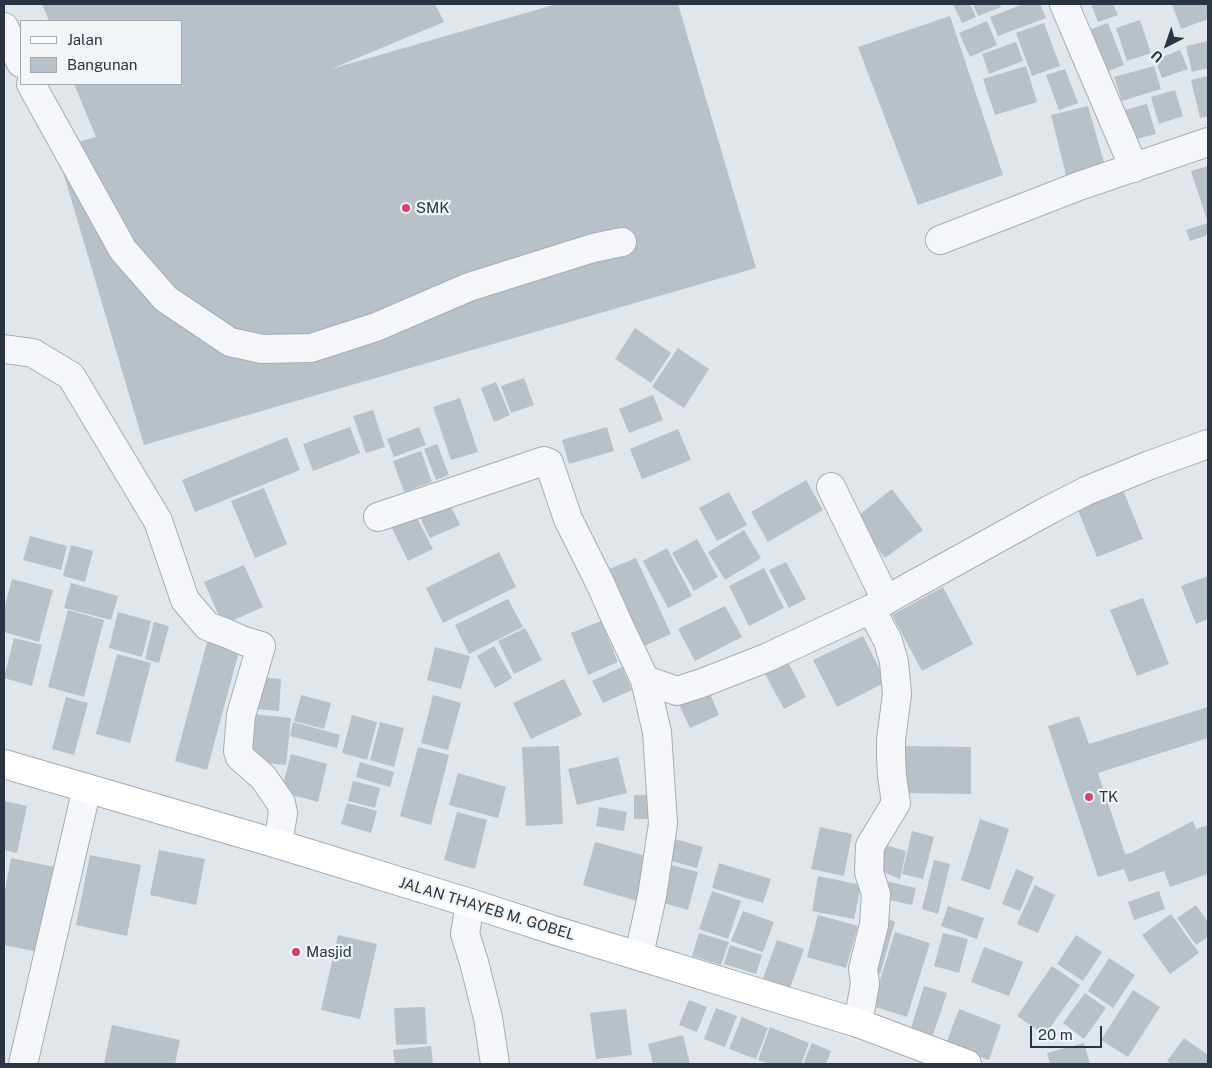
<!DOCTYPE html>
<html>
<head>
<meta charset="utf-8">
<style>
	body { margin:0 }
	#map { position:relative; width:1212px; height:1068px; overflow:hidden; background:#e1e6eb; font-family:"Public Sans",sans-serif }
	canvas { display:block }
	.frame { position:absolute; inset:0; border:5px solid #293543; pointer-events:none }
	.legend { position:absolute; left:20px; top:20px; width:162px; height:65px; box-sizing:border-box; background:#f1f5f8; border:1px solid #a1a8b0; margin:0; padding:6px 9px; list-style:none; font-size:15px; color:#293543 }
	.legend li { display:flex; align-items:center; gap:10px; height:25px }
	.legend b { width:25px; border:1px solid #a1a8b0 }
	.north { position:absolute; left:1142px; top:20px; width:50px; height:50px; -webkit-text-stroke:4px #f1f5f8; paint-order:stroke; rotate:221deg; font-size:14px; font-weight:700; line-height:20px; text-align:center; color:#293543 }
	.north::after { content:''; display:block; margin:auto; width:18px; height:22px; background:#293543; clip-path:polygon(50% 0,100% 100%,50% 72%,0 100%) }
	.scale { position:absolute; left:1030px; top:1026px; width:72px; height:22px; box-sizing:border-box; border:2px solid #293543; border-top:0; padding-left:6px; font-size:15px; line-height:18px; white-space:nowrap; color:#293543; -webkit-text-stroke:4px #f1f5f8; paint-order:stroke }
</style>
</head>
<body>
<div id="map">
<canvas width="1212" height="1068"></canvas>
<div class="frame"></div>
<ul class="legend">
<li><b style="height:6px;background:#fff"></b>Jalan</li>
<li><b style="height:14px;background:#b8c0c8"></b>Bangunan</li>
</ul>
<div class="north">U</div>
<div class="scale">20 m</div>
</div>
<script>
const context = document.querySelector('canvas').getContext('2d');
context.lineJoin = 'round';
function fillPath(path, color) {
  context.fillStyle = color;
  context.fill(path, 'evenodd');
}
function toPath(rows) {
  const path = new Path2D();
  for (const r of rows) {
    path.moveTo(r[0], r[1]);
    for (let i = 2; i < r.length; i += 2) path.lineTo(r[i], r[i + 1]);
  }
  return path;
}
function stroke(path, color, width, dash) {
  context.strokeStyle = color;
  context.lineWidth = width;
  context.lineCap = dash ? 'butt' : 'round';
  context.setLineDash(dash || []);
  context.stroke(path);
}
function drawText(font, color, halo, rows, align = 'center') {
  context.font = font + ' "Public Sans",sans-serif';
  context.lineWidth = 4.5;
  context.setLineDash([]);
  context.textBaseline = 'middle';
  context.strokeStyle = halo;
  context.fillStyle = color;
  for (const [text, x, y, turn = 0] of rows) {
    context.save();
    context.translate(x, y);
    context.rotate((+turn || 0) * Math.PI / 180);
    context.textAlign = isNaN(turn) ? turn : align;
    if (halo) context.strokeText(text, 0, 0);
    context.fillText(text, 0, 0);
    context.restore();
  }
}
const building = toPath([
	[42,4,435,4,444,22,331,69,557,4,678,4,756,268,144,445,56,148,96,137,74,84,181,84,181,21,49,21],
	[953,4,970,4,976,17,962,23],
	[973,4,1000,4,1001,7,978,16],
	[1023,4,1040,4,1046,18,998,36,990,17],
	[1091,4,1113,4,1118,15,1098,22],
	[1172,4,1208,4,1208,19,1181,29],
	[950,16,1003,175,918,205,858,47],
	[1140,20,1151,53,1127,61,1116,28],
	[987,21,997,45,970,57,959,33],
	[1044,23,1060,66,1032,76,1016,33],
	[1108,23,1124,65,1106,72,1089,30],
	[1208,41,1208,68,1192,72,1186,46],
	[1016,42,1023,61,989,74,982,54],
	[1180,50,1188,69,1162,78,1155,60],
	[1026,66,1037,102,995,115,983,79],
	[1154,66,1161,89,1122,101,1114,77],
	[1065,69,1078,103,1059,110,1046,75],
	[1208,76,1208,116,1200,118,1191,80],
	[1175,90,1183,116,1159,124,1151,97],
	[1147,104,1156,134,1129,141,1121,111],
	[1088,106,1107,173,1068,183,1051,115],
	[1208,166,1208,235,1190,241,1186,230,1208,223,1191,171],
	[635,328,671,353,651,383,615,359],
	[678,348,709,369,684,408,652,387],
	[524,378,534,405,511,413,501,386],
	[496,382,510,415,494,422,481,388],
	[653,395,663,420,629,433,619,409],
	[460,398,478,452,451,460,433,407],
	[373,410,385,447,366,453,353,416],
	[350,427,360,453,313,471,303,444],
	[419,427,426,445,394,457,387,439],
	[607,427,614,451,569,464,562,440],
	[678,429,691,460,642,479,630,449],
	[287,437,300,470,195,512,182,480],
	[437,444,449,475,436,480,424,449],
	[421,451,432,482,404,492,393,461],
	[806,480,823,510,768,542,751,512],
	[264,488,287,544,255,558,231,501],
	[892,489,923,530,885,558,855,518],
	[1123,490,1143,539,1097,557,1077,508],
	[729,492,747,525,717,541,699,508],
	[448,500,460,525,430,538,418,513],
	[415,514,433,549,408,561,391,526],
	[744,530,761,558,725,580,708,552],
	[30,536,67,546,61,570,23,560],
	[697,539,718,577,694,591,672,553],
	[71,545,93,551,85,582,63,576],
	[667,548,692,596,668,608,643,561],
	[499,552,516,587,443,623,426,588],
	[636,558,671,634,642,647,607,570],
	[786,562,806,599,789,608,769,570],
	[244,565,263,607,223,625,204,582],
	[764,568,784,608,749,626,729,586],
	[1208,576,1208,619,1196,624,1181,586],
	[12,579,53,590,39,642,4,632,4,610],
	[71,583,118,596,111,620,64,608],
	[943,587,973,644,922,671,892,615],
	[1143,598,1169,664,1137,676,1110,610],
	[508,599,523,627,469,654,455,625],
	[725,606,742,637,695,661,678,629],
	[68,610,104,620,84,697,48,687],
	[118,612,151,621,142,657,109,648],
	[601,621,618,662,588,675,571,633],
	[154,622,169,626,159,663,145,659],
	[525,628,542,660,514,674,498,641],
	[209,635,241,644,207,770,175,761],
	[863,636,886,682,837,707,813,660],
	[14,638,42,645,32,686,4,678],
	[494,646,512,678,495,688,477,656],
	[435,647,470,656,461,689,427,680],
	[117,654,151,663,130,743,96,734],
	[787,660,806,697,784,709,764,672],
	[622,667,632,690,603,703,592,681],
	[256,677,281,679,279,711,254,709],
	[564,679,582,715,531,739,513,703],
	[705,682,719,715,690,728,675,696],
	[301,695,331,703,324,729,294,721],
	[433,695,461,703,448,750,421,743],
	[66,697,88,703,74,755,52,749],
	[1208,707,1208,738,1098,773,1125,854,1131,853,1193,821,1196,829,1208,825,1208,874,1170,887,1164,871,1129,882,1124,869,1098,877,1048,726,1079,716,1089,744],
	[253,714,291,718,286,765,248,761],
	[352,715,377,722,367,760,342,753],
	[293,722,340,735,337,748,290,736],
	[380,722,404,728,394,767,370,760],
	[559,746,563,824,526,826,522,747],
	[902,746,971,747,971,794,901,793],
	[418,747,449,755,431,825,400,816],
	[291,754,327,764,318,802,281,792],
	[618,757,627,793,577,805,568,769],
	[360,762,394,772,390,787,356,777],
	[458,773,506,787,498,818,449,805],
	[353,781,380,788,375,808,348,801],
	[634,795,651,795,652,819,634,819],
	[4,801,27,806,17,853,4,850],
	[347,803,377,811,371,833,341,824],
	[599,807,627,812,624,831,596,826],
	[457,812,487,820,475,869,444,860],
	[980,819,1009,829,990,890,961,880],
	[820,827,852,834,844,876,811,869],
	[912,831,934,837,923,879,902,874],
	[668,837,703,847,697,868,661,858],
	[595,842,650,857,637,901,583,885],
	[882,844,906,851,900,879,876,869],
	[159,850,205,859,196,905,150,895],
	[90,855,141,865,127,936,76,925],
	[11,858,55,867,38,952,4,945,4,896],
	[934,860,950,864,938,914,922,909],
	[719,863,771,879,763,903,712,888],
	[667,864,698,872,688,910,657,901],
	[1016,869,1034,877,1020,911,1002,904],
	[818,876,861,885,854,919,812,911],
	[885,881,916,888,912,905,881,898],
	[1035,885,1055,895,1038,933,1017,924],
	[712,891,741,901,728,939,699,929],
	[1159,891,1165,909,1134,920,1128,902],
	[1196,905,1208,922,1208,937,1196,945,1177,918],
	[948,906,984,918,977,939,941,926],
	[743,911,774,922,763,952,731,941],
	[1171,914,1199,953,1170,974,1142,935],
	[818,915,858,926,846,968,807,957],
	[883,916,895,922,880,974,866,968],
	[895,932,930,943,907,1017,872,1006],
	[699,933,729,942,721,965,692,956],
	[943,933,968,939,959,973,934,966],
	[338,935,377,944,360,1019,321,1010],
	[1076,935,1102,952,1083,981,1057,964],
	[777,940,804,949,790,988,763,978],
	[730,945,762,955,756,974,724,964],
	[984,947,1023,962,1009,996,971,982],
	[1109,958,1135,975,1113,1008,1088,991],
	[1052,966,1080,985,1045,1035,1017,1016],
	[924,986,947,993,933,1035,911,1028],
	[1133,990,1160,1007,1128,1057,1101,1040],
	[1085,993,1106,1008,1084,1039,1063,1023],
	[689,1000,707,1007,697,1032,679,1025],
	[425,1007,427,1044,396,1045,394,1008],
	[716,1008,737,1016,725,1047,704,1039],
	[626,1009,632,1055,596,1059,590,1013],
	[959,1009,1001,1025,989,1060,946,1044],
	[742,1017,768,1028,756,1059,729,1049],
	[112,1025,180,1040,175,1064,104,1064],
	[770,1027,809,1043,801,1064,769,1064,758,1060],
	[683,1035,690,1064,653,1064,648,1044],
	[1184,1038,1208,1055,1208,1064,1172,1064,1167,1061],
	[812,1043,831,1051,826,1064,803,1064],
	[1084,1043,1090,1064,1050,1064,1047,1053],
	[431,1046,433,1064,395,1064,393,1050]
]);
const minor = toPath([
	[1064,4,1134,168],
	[4,27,21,63],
	[31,84,123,250,166,299,230,342,262,349,311,348,376,327,469,287,593,248,622,242],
	[940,240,1079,186,1208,142],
	[4,349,33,353,71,376,158,521,185,600,207,626,226,633,244,641,261,646,241,715,238,751,240,757,263,777,281,803,283,813,278,844],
	[831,487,886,600],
	[378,517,544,461,549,463,568,519,600,583,616,619,645,680,677,691,702,683,766,658,871,609,902,591,1049,510,1086,491,1150,465,1208,444],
	[470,903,465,934,474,962,488,1018,495,1064],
	[639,955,652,896,663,824,657,732,645,680],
	[858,1023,865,984,863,969,874,925,876,894,869,872,870,846,896,803,892,776,891,756,891,740,897,694,894,662,888,641,871,609],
	[23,1064,87,788]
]);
const major = toPath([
	[4,764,278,844,470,903,550,929,858,1023,967,1064]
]);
const markers = [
	[406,208,5,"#d54168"],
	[1089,797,5,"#d54168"],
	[296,952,5,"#d54168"]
];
const poiNames = [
	["SMK",416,208],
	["TK",1099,797],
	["Masjid",306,952]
];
const streetNames = [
	["JALAN THAYEB M. GOBEL",487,909,17]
];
fillPath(building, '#b8c0c8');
stroke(minor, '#a6adb5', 30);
stroke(major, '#a0acb7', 30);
stroke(minor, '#f4f6f9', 28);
stroke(major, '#fff', 28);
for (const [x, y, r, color] of markers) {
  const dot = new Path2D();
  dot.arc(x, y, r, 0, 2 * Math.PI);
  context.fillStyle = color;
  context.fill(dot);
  stroke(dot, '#f1f5f8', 2);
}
drawText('15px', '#293543', '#f1f5f8', poiNames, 'left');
drawText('15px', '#293543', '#f1f5f8', streetNames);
</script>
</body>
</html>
